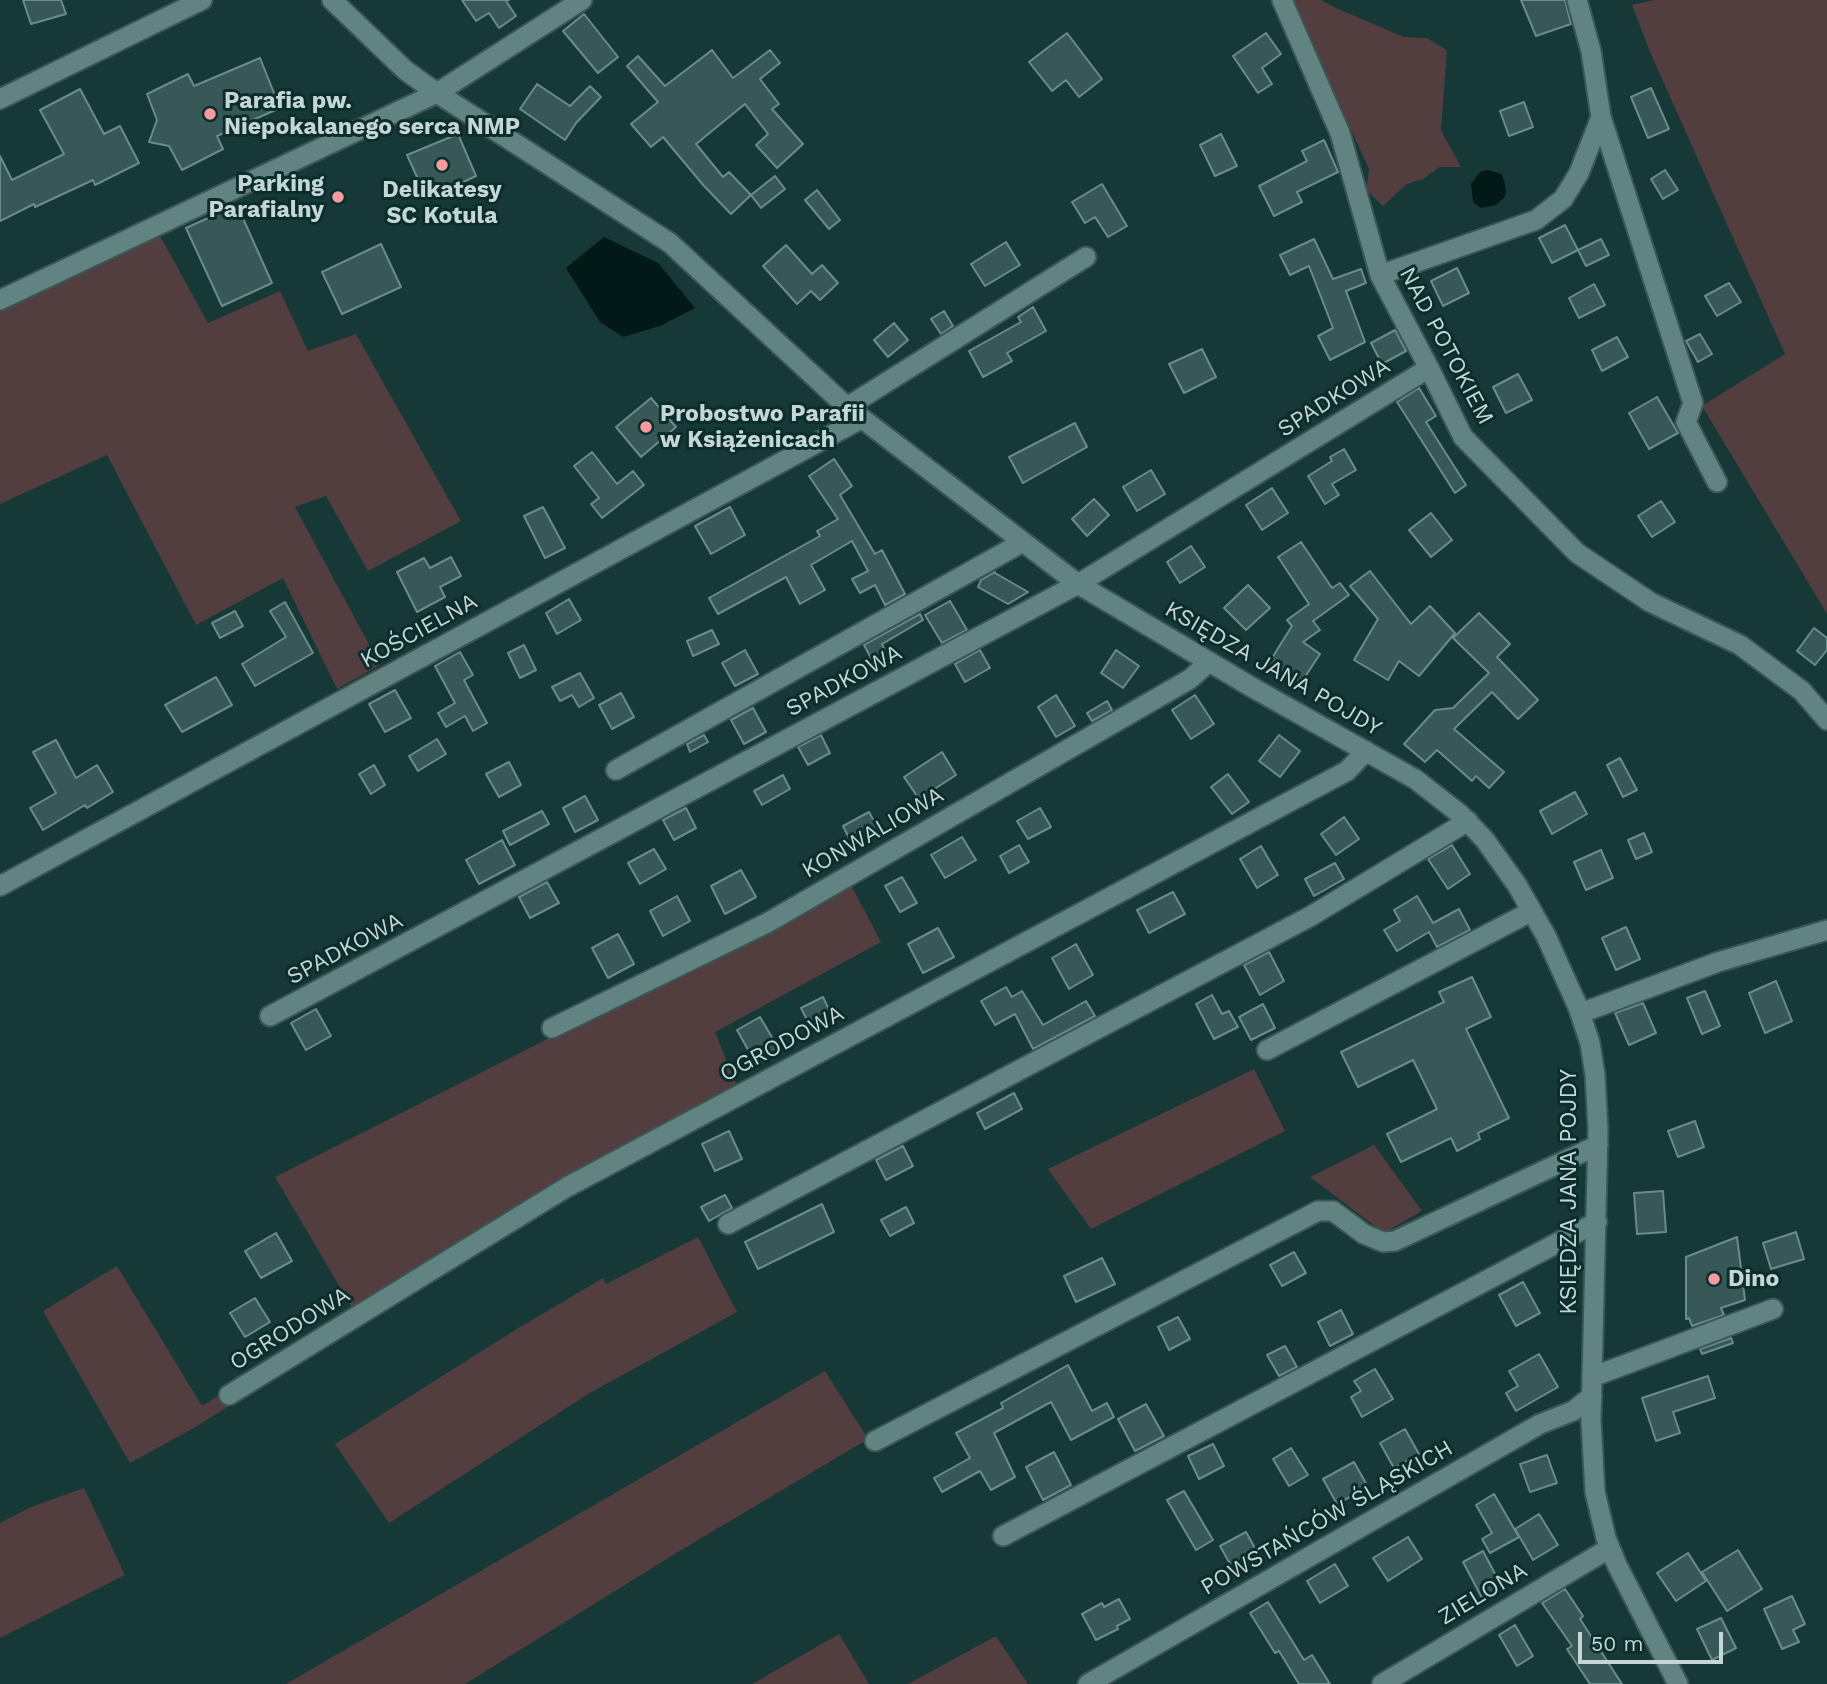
<!DOCTYPE html>
<html>
<head>
<meta charset="utf-8">
<style>
	body { margin:0 }
	#map { position:relative; width:1827px; height:1684px; overflow:hidden; background:#163836; font-family:"Work Sans",sans-serif }
	canvas { display:block }
	.scale { position:absolute; left:1578px; top:1632px; width:145px; height:32px; box-sizing:border-box; border:4px solid #c4d6d5; border-top:0; padding-left:9px; font-size:21px; line-height:24px; white-space:nowrap; color:#c4d6d5; -webkit-text-stroke:5px #0b2e2c; paint-order:stroke }
</style>
</head>
<body>
<div id="map">
<canvas width="1827" height="1684"></canvas>
<div class="scale">50 m</div>
</div>
<script>
const context = document.querySelector('canvas').getContext('2d');
context.lineJoin = 'round';
function fillPath(path, color) {
  context.fillStyle = color;
  context.fill(path, 'evenodd');
}
function toPath(rows) {
  const path = new Path2D();
  for (const r of rows) {
    path.moveTo(r[0], r[1]);
    for (let i = 2; i < r.length; i += 2) path.lineTo(r[i], r[i + 1]);
  }
  return path;
}
function stroke(path, color, width, dash) {
  context.strokeStyle = color;
  context.lineWidth = width;
  context.lineCap = dash ? 'butt' : 'round';
  context.setLineDash(dash || []);
  context.stroke(path);
}
function drawText(font, color, halo, rows, align = 'center') {
  context.font = font + ' "Work Sans",sans-serif';
  context.lineWidth = 6;
  context.setLineDash([]);
  context.textBaseline = 'middle';
  context.strokeStyle = halo;
  context.fillStyle = color;
  for (const [text, x, y, turn = 0] of rows) {
    context.save();
    context.translate(x, y);
    context.rotate((+turn || 0) * Math.PI / 180);
    context.textAlign = isNaN(turn) ? turn : align;
    if (halo) context.strokeText(text, 0, 0);
    context.fillText(text, 0, 0);
    context.restore();
  }
}
const green = toPath([
	[1292,0,1321,0,1338,9,1404,37,1427,38,1447,50,1441,130,1461,167,1440,167,1423,179,1407,184,1383,206,1366,190,1369,169],
	[1655,0,1827,0,1827,614,1702,406,1785,354,1650,52,1632,5],
	[159,234,208,323,280,291,308,351,356,334,461,521,368,571,326,496,295,507,380,665,337,689,283,578,196,625,107,455,0,504,0,309],
	[851,885,881,942,715,1032,738,1089,354,1311,275,1177],
	[1254,1069,1285,1131,1091,1229,1048,1169],
	[1374,1145,1422,1211,1384,1233,1310,1177],
	[698,1237,737,1312,588,1394,389,1523,335,1444,515,1330,603,1278,606,1284],
	[117,1266,202,1406,221,1394,229,1406,192,1429,130,1463,43,1311],
	[825,1371,868,1439,678,1552,465,1684,286,1684],
	[84,1488,125,1575,0,1638,0,1523,31,1507],
	[839,1634,869,1684,752,1684],
	[996,1636,1028,1684,908,1684]
]);
const water = toPath([
	[1487,170,1502,174,1506,189,1505,197,1496,205,1481,208,1473,202,1471,184,1480,172],
	[604,237,658,263,695,308,660,326,623,337,600,322,566,268]
]);
const building = toPath([
	[23,0,61,0,66,14,31,24,23,0],
	[462,0,509,0,506,1,516,16,499,28,489,13,476,21,462,0],
	[1521,0,1565,0,1571,24,1536,36,1521,0],
	[584,14,618,57,598,73,563,31,584,14],
	[1067,33,1102,79,1079,97,1066,80,1052,91,1029,62,1067,33],
	[1266,33,1281,54,1262,68,1272,84,1258,93,1233,56,1266,33],
	[712,50,733,78,770,50,780,63,760,79,779,104,772,109,803,144,777,168,756,145,768,134,745,104,696,144,723,177,729,172,751,195,731,214,704,186,663,137,651,147,631,124,658,102,627,66,638,56,665,86,712,50],
	[260,58,280,108,217,136,223,149,182,170,169,146,149,142,157,120,147,94,188,74,194,86,260,58],
	[537,84,570,106,590,86,601,97,576,123,565,140,520,109,537,84],
	[1651,88,1669,129,1648,138,1631,97,1651,88],
	[80,89,104,134,120,126,139,163,95,185,93,180,35,207,34,204,0,221,0,156,12,180,64,154,40,110,80,89],
	[1524,102,1533,127,1509,136,1500,111,1524,102],
	[458,134,476,176,427,199,407,155,458,134],
	[1221,134,1237,166,1215,176,1200,145,1221,134],
	[1324,140,1338,172,1297,192,1302,202,1274,216,1259,186,1307,161,1302,151,1324,140],
	[1665,170,1678,190,1663,199,1651,179,1665,170],
	[775,176,785,189,761,208,751,195,775,176],
	[1102,184,1127,226,1108,237,1095,217,1085,223,1072,202,1102,184],
	[817,190,840,220,829,229,805,200,817,190],
	[237,205,272,283,222,306,186,228,237,205],
	[1565,225,1578,250,1552,263,1539,238,1565,225],
	[1314,239,1333,279,1361,269,1366,283,1346,291,1365,342,1330,360,1318,336,1333,328,1309,266,1290,275,1280,255,1314,239],
	[1601,239,1609,255,1586,266,1578,250,1601,239],
	[1006,242,1020,265,985,286,971,264,1006,242],
	[381,244,401,287,342,314,322,272,381,244],
	[786,245,812,274,822,265,838,283,820,300,811,291,797,304,763,266,786,245],
	[1457,268,1469,293,1443,306,1431,281,1457,268],
	[1729,283,1741,302,1717,316,1705,296,1729,283],
	[1594,284,1605,305,1579,318,1569,298,1594,284],
	[1033,307,1046,331,1007,353,1012,361,983,377,969,351,1021,322,1018,317,1033,307],
	[944,311,953,326,941,334,931,319,944,311],
	[894,323,908,340,888,357,874,340,894,323],
	[1395,330,1406,351,1382,364,1371,343,1395,330],
	[1700,334,1712,354,1698,362,1686,341,1700,334],
	[1617,337,1628,357,1602,371,1592,350,1617,337],
	[1202,349,1216,377,1184,393,1169,364,1202,349],
	[1518,374,1532,400,1506,413,1493,387,1518,374],
	[1419,388,1436,416,1426,422,1466,485,1455,493,1397,402,1419,388],
	[1657,397,1678,433,1649,449,1629,413,1657,397],
	[651,398,676,427,641,457,616,427,651,398],
	[1075,423,1087,447,1023,483,1009,457,1075,423],
	[1344,449,1356,470,1332,484,1339,495,1325,504,1308,476,1332,461,1330,457,1344,449],
	[592,452,617,484,633,471,644,485,602,518,591,504,599,498,574,466,592,452],
	[834,459,852,486,840,495,875,554,882,550,905,594,885,605,875,585,860,593,852,579,868,571,852,541,811,565,825,590,800,604,786,577,718,614,709,598,820,536,817,531,838,519,809,476,834,459],
	[1151,470,1165,494,1137,511,1123,487,1151,470],
	[1272,488,1288,513,1262,530,1246,505,1272,488],
	[1094,499,1109,515,1087,536,1072,519,1094,499],
	[1661,501,1675,522,1652,537,1638,516,1661,501],
	[543,507,565,548,545,558,524,516,543,507],
	[730,507,745,535,711,554,695,526,730,507],
	[1431,513,1452,540,1431,557,1409,530,1431,513],
	[1301,542,1332,588,1340,583,1349,595,1313,621,1320,630,1303,642,1320,654,1301,683,1272,664,1265,669,1292,626,1287,620,1309,604,1278,557,1301,542],
	[1191,546,1205,567,1180,583,1167,562,1191,546],
	[451,557,461,576,440,587,445,597,417,612,397,572,424,558,430,568,451,557],
	[1370,571,1411,624,1430,606,1455,633,1419,676,1399,661,1388,680,1354,660,1378,619,1350,586,1370,571],
	[995,572,995,573,1028,592,1008,604,978,587,981,580,995,572],
	[1248,585,1270,608,1246,630,1224,608,1248,585],
	[569,599,581,620,557,634,546,613,569,599],
	[950,601,967,630,942,643,925,615,950,601],
	[285,602,313,653,255,686,242,664,286,637,270,611,285,602],
	[235,611,243,626,220,638,212,623,235,611],
	[1479,613,1510,644,1497,657,1538,700,1518,719,1492,692,1454,729,1504,772,1489,788,1476,776,1472,781,1437,750,1425,762,1404,744,1435,710,1453,708,1489,673,1453,638,1479,613],
	[920,614,923,620,882,644,886,653,872,660,864,645,920,614],
	[1814,628,1827,638,1827,650,1815,665,1797,651,1814,628],
	[712,630,719,644,693,656,687,641,712,630],
	[524,645,536,670,520,678,508,653,524,645],
	[745,650,758,674,735,686,722,663,745,650],
	[980,650,990,668,965,682,955,664,980,650],
	[1116,650,1139,666,1123,688,1101,673,1116,650],
	[460,652,473,675,464,680,487,723,473,731,465,716,446,727,438,713,455,703,435,666,460,652],
	[580,673,594,698,579,707,572,695,560,701,552,687,580,673],
	[216,677,232,705,182,732,165,705,216,677],
	[395,690,411,718,385,732,369,704,395,690],
	[621,693,634,717,612,729,599,705,621,693],
	[1056,695,1075,726,1056,737,1038,707,1056,695],
	[1195,695,1214,724,1191,739,1172,710,1195,695],
	[1107,701,1112,710,1092,721,1087,713,1107,701],
	[753,708,766,732,744,744,731,720,753,708],
	[704,735,708,742,690,752,687,744,704,735],
	[821,735,830,753,808,765,798,747,821,735],
	[1279,735,1300,751,1280,777,1259,761,1279,735],
	[437,739,446,754,418,771,409,756,437,739],
	[56,740,76,778,97,765,113,792,87,808,85,805,43,830,30,808,56,793,33,752,56,740],
	[942,752,956,775,919,799,904,777,942,752],
	[1620,758,1637,790,1623,797,1607,765,1620,758],
	[509,762,521,785,499,797,486,774,509,762],
	[374,765,385,785,371,794,359,774,374,765],
	[1228,774,1249,802,1232,814,1211,787,1228,774],
	[783,775,790,789,762,805,754,791,783,775],
	[1575,792,1587,814,1552,834,1540,811,1575,792],
	[585,796,598,820,575,832,563,808,585,796],
	[686,808,696,828,674,840,663,820,686,808],
	[1040,808,1051,827,1028,839,1017,821,1040,808],
	[542,811,549,824,510,845,503,831,542,811],
	[869,812,881,834,854,848,843,826,869,812],
	[1344,817,1359,839,1336,855,1321,834,1344,817],
	[1644,833,1652,852,1636,859,1628,840,1644,833],
	[962,837,976,860,945,878,931,855,962,837],
	[502,840,515,865,479,884,466,860,502,840],
	[1019,845,1029,862,1009,873,1000,856,1019,845],
	[1452,845,1470,874,1448,889,1428,859,1452,845],
	[1261,846,1278,875,1257,888,1240,859,1261,846],
	[654,849,666,869,640,884,628,863,654,849],
	[1601,850,1613,878,1586,890,1574,862,1601,850],
	[1335,863,1344,879,1314,896,1305,879,1335,863],
	[741,870,756,897,725,914,711,886,741,870],
	[902,877,917,903,900,912,885,886,902,877],
	[547,882,559,903,530,918,519,897,547,882],
	[1173,892,1185,914,1149,933,1137,910,1173,892],
	[677,896,690,921,663,936,650,911,677,896],
	[1417,896,1433,923,1459,909,1470,930,1437,947,1429,932,1397,951,1384,930,1400,921,1394,910,1417,896],
	[1626,927,1640,959,1616,970,1602,938,1626,927],
	[938,928,954,957,923,973,908,944,938,928],
	[618,934,634,964,608,978,592,948,618,934],
	[1076,944,1093,975,1069,989,1052,958,1076,944],
	[1269,952,1284,981,1260,995,1244,965,1269,952],
	[1472,977,1491,1017,1466,1029,1509,1118,1478,1133,1480,1139,1457,1151,1451,1138,1401,1162,1387,1134,1437,1109,1413,1060,1358,1087,1341,1052,1444,1002,1439,992,1472,977],
	[1776,981,1792,1021,1765,1033,1749,993,1776,981],
	[1006,987,1012,997,1022,991,1043,1025,1086,1001,1095,1016,1033,1049,1015,1014,995,1025,981,1001,1006,987],
	[1705,991,1720,1026,1702,1034,1687,998,1705,991],
	[1212,995,1222,1014,1229,1011,1238,1027,1214,1039,1196,1004,1212,995],
	[823,997,834,1020,812,1030,801,1008,823,997],
	[1643,1003,1656,1033,1629,1045,1615,1013,1643,1003],
	[1263,1004,1275,1028,1251,1040,1239,1017,1263,1004],
	[316,1009,331,1036,306,1050,291,1023,316,1009],
	[760,1017,780,1051,756,1064,737,1030,760,1017],
	[1014,1093,1022,1109,985,1129,977,1113,1014,1093],
	[1695,1121,1704,1147,1678,1157,1668,1131,1695,1121],
	[729,1131,742,1159,715,1171,702,1144,729,1131],
	[903,1146,913,1166,886,1180,876,1160,903,1146],
	[1663,1191,1666,1232,1637,1234,1634,1193,1663,1191],
	[725,1195,732,1208,709,1221,701,1207,725,1195],
	[822,1204,834,1232,758,1269,745,1242,822,1204],
	[906,1207,914,1223,890,1236,881,1220,906,1207],
	[1796,1232,1804,1259,1771,1269,1763,1243,1796,1232],
	[276,1233,292,1261,261,1278,245,1251,276,1233],
	[1737,1237,1745,1300,1721,1308,1724,1315,1692,1326,1689,1318,1686,1319,1686,1257,1737,1237],
	[1294,1252,1306,1273,1282,1286,1270,1265,1294,1252],
	[1102,1258,1115,1284,1076,1302,1064,1276,1102,1258],
	[1523,1282,1540,1313,1516,1326,1499,1295,1523,1282],
	[255,1298,270,1322,245,1337,230,1313,255,1298],
	[1341,1310,1353,1334,1330,1346,1318,1322,1341,1310],
	[1178,1317,1190,1339,1169,1350,1158,1327,1178,1317],
	[1731,1338,1733,1343,1702,1354,1700,1349,1731,1338],
	[1285,1346,1297,1367,1279,1376,1267,1355,1285,1346],
	[1539,1354,1558,1387,1516,1411,1506,1393,1518,1386,1509,1371,1539,1354],
	[1068,1365,1092,1411,1107,1403,1114,1417,1071,1440,1051,1402,994,1433,1015,1477,991,1490,980,1471,942,1492,934,1478,970,1458,956,1433,1003,1408,1001,1403,1068,1365],
	[1375,1369,1393,1399,1362,1417,1351,1397,1361,1391,1354,1381,1375,1369],
	[1708,1376,1715,1398,1673,1412,1680,1433,1656,1441,1642,1398,1708,1376],
	[1146,1404,1164,1436,1135,1451,1118,1419,1146,1404],
	[1405,1429,1419,1454,1394,1468,1380,1443,1405,1429],
	[1213,1444,1224,1466,1199,1479,1188,1456,1213,1444],
	[1291,1448,1308,1475,1289,1486,1273,1459,1291,1448],
	[1054,1452,1071,1485,1043,1500,1026,1467,1054,1452],
	[1547,1455,1557,1483,1530,1492,1520,1464,1547,1455],
	[1354,1462,1368,1487,1337,1504,1323,1479,1354,1462],
	[1184,1491,1213,1540,1196,1550,1167,1500,1184,1491],
	[1494,1494,1519,1537,1490,1553,1482,1539,1492,1533,1476,1505,1494,1494],
	[1539,1514,1558,1545,1533,1560,1515,1529,1539,1514],
	[1246,1532,1260,1557,1234,1571,1220,1546,1246,1532],
	[1408,1537,1422,1559,1388,1581,1373,1558,1408,1537],
	[1738,1550,1762,1589,1727,1611,1702,1572,1738,1550],
	[1483,1551,1502,1587,1482,1598,1463,1562,1483,1551],
	[1688,1553,1706,1581,1676,1601,1657,1573,1688,1553],
	[1335,1564,1348,1586,1320,1603,1307,1581,1335,1564],
	[1565,1589,1583,1616,1580,1619,1622,1684,1590,1684,1567,1649,1572,1646,1542,1603,1565,1589],
	[1792,1596,1805,1624,1793,1630,1799,1642,1782,1649,1764,1609,1792,1596],
	[1119,1599,1130,1619,1117,1626,1118,1629,1096,1640,1082,1614,1102,1603,1104,1607,1119,1599],
	[1268,1602,1304,1660,1312,1655,1330,1684,1299,1684,1279,1651,1275,1653,1250,1613,1268,1602],
	[1721,1618,1736,1648,1712,1660,1697,1629,1721,1618],
	[1515,1625,1533,1656,1517,1666,1499,1635,1515,1625]
]);
const minor = toPath([
	[332,0,405,70,437,93,670,243,847,407,1078,584,1255,689,1415,779,1460,814,1485,840,1517,885,1546,936,1578,1007,1590,1043,1595,1075,1598,1129,1591,1421,1595,1492,1606,1538,1617,1565,1678,1684],
	[1282,0,1340,133,1380,275,1429,368,1463,437,1577,553,1650,602,1740,645,1802,691,1827,720],
	[0,99,202,0],
	[1601,117,1693,403,1686,422,1717,482],
	[1380,275,1536,220,1563,199,1579,173,1601,117,1591,51,1577,0],
	[0,300,437,93,582,0],
	[847,407,1086,257],
	[616,770,1023,542],
	[0,886,861,419],
	[1581,1013,1718,962,1827,930],
	[270,1016,1078,584,1429,368],
	[552,1028,767,923,1190,679,1209,662],
	[1267,1050,1532,911],
	[728,1224,1311,916,1468,821],
	[1592,1377,1773,1309],
	[229,1395,567,1187,1347,771,1366,751],
	[875,1441,1318,1211,1333,1211,1364,1234,1383,1242,1395,1241,1598,1145],
	[1003,1536,1597,1222],
	[1088,1684,1540,1424,1573,1411,1592,1396],
	[1382,1684,1610,1548]
]);
const markers = [
	[210,114,7,"#f59b9f"],
	[442,165,7,"#f59b9f"],
	[338,197,7,"#f59b9f"],
	[646,427,7,"#f59b9f"],
	[1714,1279,7,"#f59b9f"]
];
const poiNames = [
	["Parafia pw.",224,101],
	["Niepokalanego serca NMP",224,127],
	["Parking",324,184,"right"],
	["Parafialny",324,210,"right"],
	["Delikatesy",442,190,"center"],
	["SC Kotula",442,216,"center"],
	["Probostwo Parafii",660,414],
	["w Książenicach",660,440],
	["Dino",1728,1279]
];
const streetNames = [
	["NAD POTOKIEM",1446,346,62],
	["SPADKOWA",1334,398,-32],
	["KOŚCIELNA",419,631,-29],
	["KSIĘDZA JANA POJDY",1273,669,30],
	["SPADKOWA",844,681,-28],
	["KONWALIOWA",873,833,-30],
	["SPADKOWA",345,949,-28],
	["OGRODOWA",782,1044,-28],
	["KSIĘDZA JANA POJDY",1569,1192,-90],
	["OGRODOWA",290,1329,-32],
	["POWSTAŃCÓW ŚLĄSKICH",1327,1518,-30],
	["ZIELONA",1483,1594,-31]
];
fillPath(green, '#533e3f');
fillPath(water, '#031918');
fillPath(building, '#375856');
stroke(building, '#698c8a', 2);
stroke(minor, '#3b5655', 23);
stroke(minor, '#618482', 19);
for (const [x, y, r, color] of markers) {
  const dot = new Path2D();
  dot.arc(x, y, r, 0, 2 * Math.PI);
  context.fillStyle = color;
  context.fill(dot);
  stroke(dot, '#0b2e2c', 2.5);
}
drawText('bold 23px', '#c4d6d5', '#0b2e2c', poiNames, 'left');
drawText('23px', '#c4d6d5', '#0b2e2c', streetNames);
</script>
</body>
</html>
